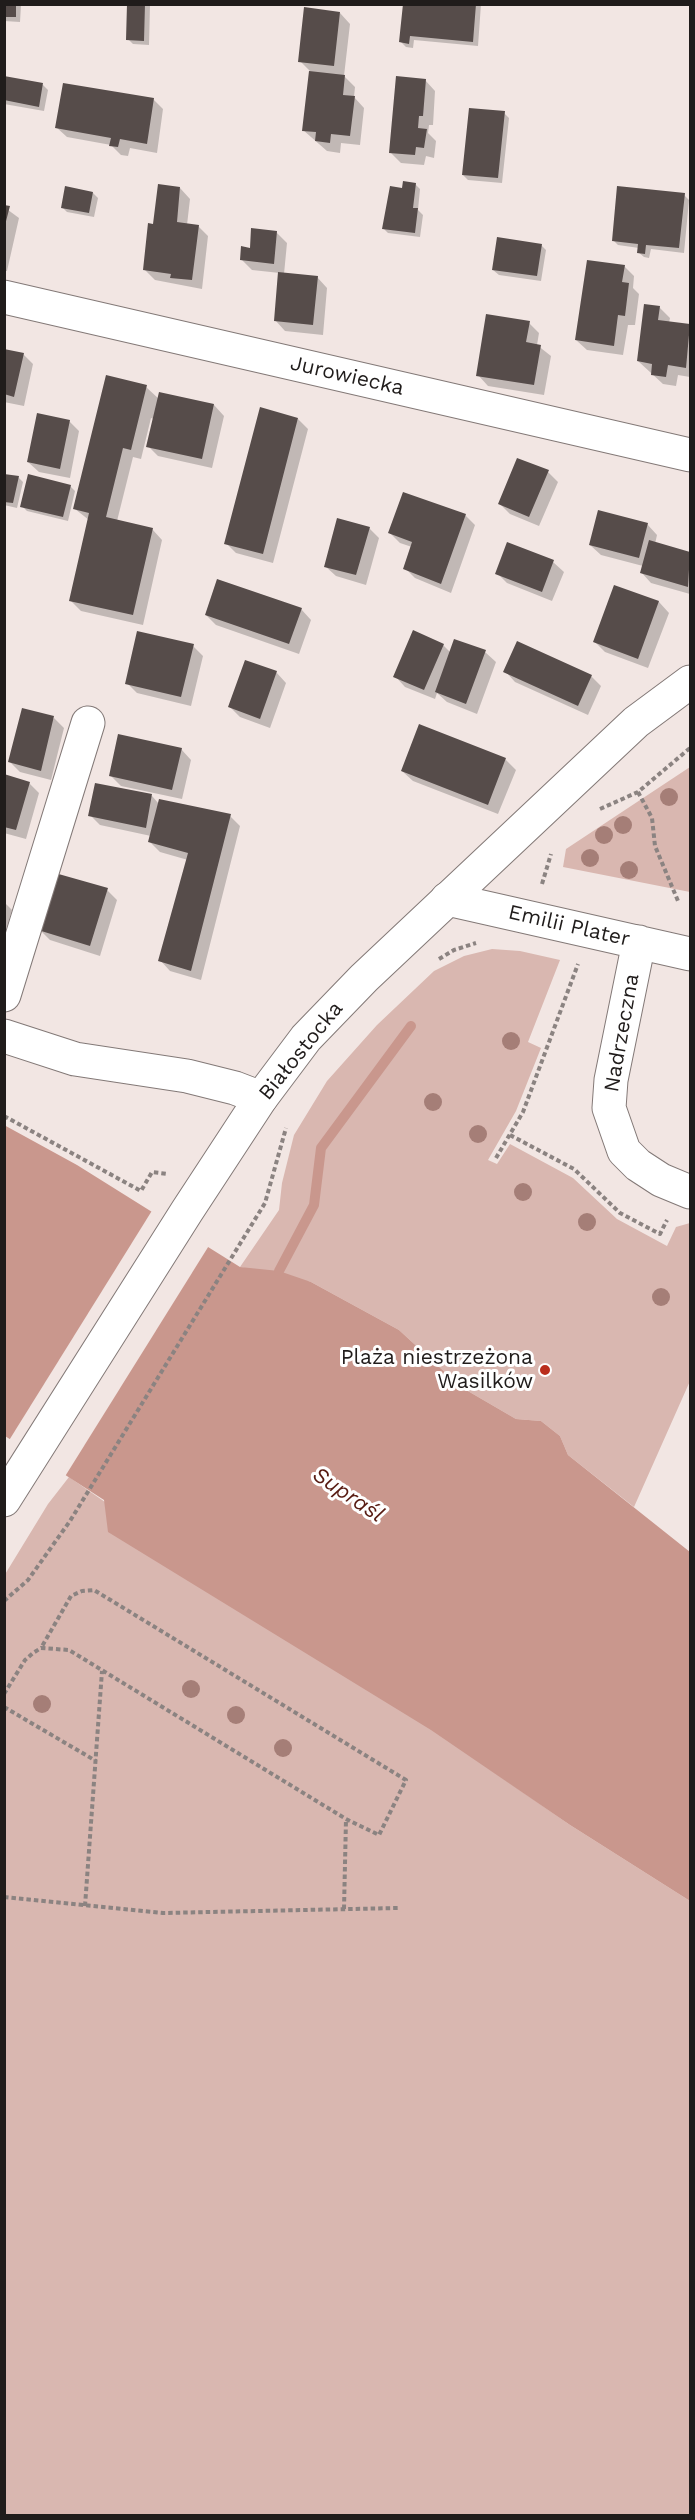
<!DOCTYPE html>
<html>
<head>
<meta charset="utf-8">
<style>
	body { margin:0 }
	#map { position:relative; width:695px; height:2520px; overflow:hidden; background:#f2e6e3; font-family:"Work Sans",sans-serif }
	canvas { display:block }
	.frame { position:absolute; inset:0; border:6px solid #201c1b; pointer-events:none }
</style>
</head>
<body>
<div id="map">
<canvas width="695" height="2520"></canvas>
<div class="frame"></div>
</div>
<script>
const context = document.querySelector('canvas').getContext('2d');
context.lineJoin = 'round';
function fillPath(path, color) {
  context.fillStyle = color;
  context.fill(path, 'evenodd');
}
function toPath(rows) {
  const path = new Path2D();
  for (const r of rows) {
    path.moveTo(r[0], r[1]);
    for (let i = 2; i < r.length; i += 2) path.lineTo(r[i], r[i + 1]);
  }
  return path;
}
function stroke(path, color, width, dash) {
  context.strokeStyle = color;
  context.lineWidth = width;
  context.lineCap = dash ? 'butt' : 'round';
  context.setLineDash(dash || []);
  context.stroke(path);
}
function drawText(font, color, halo, rows, align = 'center') {
  context.font = font + ' "Work Sans",sans-serif';
  context.lineWidth = 6;
  context.setLineDash([]);
  context.textBaseline = 'middle';
  context.strokeStyle = halo;
  context.fillStyle = color;
  for (const [text, x, y, turn = 0] of rows) {
    context.save();
    context.translate(x, y);
    context.rotate((+turn || 0) * Math.PI / 180);
    context.textAlign = isNaN(turn) ? turn : align;
    if (halo) context.strokeText(text, 0, 0);
    context.fillText(text, 0, 0);
    context.restore();
  }
}
const green = toPath([
	[690,767,690,892,563,867,566,849],
	[492,949,520,951,560,960,528,1042,541,1048,516,1111,488,1160,497,1164,510,1144,573,1178,617,1219,667,1246,676,1227,690,1223,690,1381,634,1507,568,1455,560,1436,541,1421,516,1419,461,1387,399,1330,311,1282,240,1267,279,1210,282,1183,294,1135,327,1081,377,1025,434,971,464,956],
	[69,1477,570,1825,690,1901,690,2515,5,2515,4,1576,48,1504]
]);
const water = toPath([
	[4,1125,77,1165,240,1267,279,1271,311,1282,399,1330,461,1387,516,1419,541,1421,560,1436,568,1455,690,1552,690,1901,570,1825,431,1730,108,1532,104,1500,5,1436]
]);
const pier = toPath([
	[153,1209,210,1244,64,1478,8,1442]
]);
const shadow = toPath([
	[4,4,21,5,20,22,4,21],
	[128,4,150,5,149,45,133,44,128,39],
	[404,4,481,4,478,46,414,40,413,48,406,47,401,42],
	[340,13,350,24,344,76,355,87,354,97,364,108,360,145,341,143,340,153,327,151,303,130,310,71,300,61],
	[4,78,43,85,48,90,44,111,4,104],
	[425,80,435,91,433,125,429,125,428,133,436,141,434,158,426,156,424,165,401,163,391,153],
	[153,99,163,109,157,153,130,148,128,156,121,155,111,145,67,137,56,127],
	[504,113,509,118,502,183,468,180,463,175],
	[415,184,420,189,418,210,423,215,420,237,388,233,383,228,403,190],
	[180,188,190,199,187,225,198,226,208,236,202,289,155,280,145,270,155,226],
	[93,193,98,198,94,217,67,212,62,207],
	[684,195,689,200,684,253,651,249,649,258,644,257,638,252,639,248,618,245,613,240],
	[4,207,19,218,7,271,4,271],
	[276,232,287,243,284,274,317,277,327,288,323,335,285,331,275,320,280,273,252,270,242,260,251,249],
	[541,245,546,250,541,281,499,275,493,270],
	[624,266,634,276,633,288,639,294,635,325,628,325,623,355,587,350,576,340],
	[659,307,670,318,669,323,690,326,690,377,678,375,676,386,663,384,638,361],
	[529,323,539,333,537,345,551,356,544,395,488,386,478,375],
	[4,350,23,354,33,364,24,406,4,402],
	[146,387,159,399,214,405,224,416,212,468,158,456,148,446,154,419,151,418,141,459,133,457,117,521,152,529,162,540,143,625,81,611,71,601,89,520,75,509],
	[298,419,308,429,273,563,236,553,226,543],
	[69,421,79,431,70,478,39,472,28,462],
	[548,472,558,482,539,526,510,514,500,504],
	[4,475,18,477,23,482,17,508,4,505],
	[70,486,75,491,68,521,27,511,22,506],
	[465,515,475,525,451,593,415,578,405,568,412,547,400,543,390,533],
	[647,524,657,535,655,544,690,554,690,594,651,583,641,572,643,566,601,555,590,545],
	[369,528,379,538,366,585,336,576,325,566],
	[508,544,553,562,564,572,552,601,507,583,497,573],
	[615,587,659,602,669,613,648,668,605,652,595,642],
	[301,609,311,620,299,654,216,625,206,615],
	[455,641,485,652,496,662,477,714,447,702,437,693,435,699,405,687,395,676,443,645,451,653],
	[193,646,203,656,191,706,137,693,127,683],
	[505,671,591,676,601,686,588,715,515,682],
	[276,672,286,683,270,728,240,717,230,707],
	[54,718,64,728,51,780,20,772,10,762],
	[181,749,191,760,182,799,121,786,111,776],
	[505,759,516,770,498,814,413,781,402,771],
	[4,776,29,783,39,793,26,839,4,833],
	[152,796,159,804,230,816,240,826,201,980,170,971,160,960,188,860,160,852,149,841,151,836,100,825,90,815],
	[107,890,117,900,100,956,50,940,40,930],
	[4,902,12,910,4,936]
]);
const stream = toPath([
	[279,1271,314,1205,321,1148,411,1026]
]);
const building = toPath([
	[4,4,16,4,16,17,4,17],
	[127,4,145,4,144,41,126,40],
	[403,4,476,4,473,42,410,36,409,44,399,42],
	[304,7,340,12,334,66,298,62],
	[309,71,345,75,343,95,355,96,350,136,331,134,330,143,315,141,316,132,302,131],
	[4,76,43,83,39,107,4,100],
	[396,76,426,79,423,116,419,116,418,128,427,129,424,148,416,147,415,155,389,153],
	[63,83,154,98,147,144,120,139,118,147,109,146,111,138,55,128],
	[469,108,505,111,498,178,462,175],
	[403,181,416,183,413,208,418,208,415,233,382,229,390,186,402,188],
	[158,184,180,187,177,222,199,225,192,280,170,278,171,274,143,270,148,223,153,224],
	[65,186,93,192,89,213,61,208],
	[617,186,685,193,679,248,646,245,645,254,637,253,638,244,612,241],
	[4,205,10,206,5,225,4,225],
	[251,228,277,231,274,264,240,260,241,246,250,248],
	[497,237,542,244,537,276,492,270],
	[587,260,625,265,622,282,629,283,625,316,618,315,614,346,575,340],
	[278,272,318,276,313,325,274,321],
	[644,304,660,306,658,320,690,324,686,368,668,365,666,377,651,375,652,364,637,361],
	[486,314,530,321,526,342,541,345,534,385,476,376],
	[4,349,24,353,14,397,4,394],
	[106,375,147,385,131,450,123,448,106,517,153,528,133,615,69,601,89,513,73,509],
	[159,392,214,404,202,459,146,447],
	[260,407,298,418,263,554,224,544],
	[37,413,70,420,60,469,27,462],
	[517,458,549,470,529,517,498,504],
	[4,474,19,476,13,503,4,502],
	[28,474,71,485,63,517,20,507],
	[403,492,466,514,441,584,403,569,412,542,388,533],
	[598,510,648,523,639,558,589,545],
	[337,518,370,527,356,575,324,567],
	[649,540,690,552,688,587,640,573],
	[507,542,554,560,542,592,495,574],
	[217,579,302,608,289,644,205,615],
	[614,585,659,601,638,659,593,642],
	[413,630,444,644,424,690,393,677],
	[137,631,194,644,181,697,125,684],
	[454,639,486,650,466,704,435,692],
	[517,641,592,675,578,706,503,672],
	[245,660,277,671,260,719,228,707],
	[22,708,54,716,41,771,8,762],
	[419,724,506,758,488,805,401,771],
	[118,734,182,748,172,790,109,776],
	[4,774,30,782,16,830,4,827],
	[95,783,152,794,146,828,88,816],
	[159,799,231,814,191,971,158,961,188,853,148,842],
	[55,873,108,888,90,946,38,930]
]);
const path = toPath([
	[638,792,652,818,655,846,678,901],
	[600,809,638,792,690,748],
	[542,884,551,854],
	[439,959,454,950,476,943],
	[4,1116,141,1191,152,1172,168,1174],
	[510,1135,574,1169,620,1213,660,1234,667,1220],
	[496,1158,523,1112,578,964],
	[4,1601,28,1580,70,1521,265,1203,286,1128],
	[4,1694,25,1660,33,1653,41,1648,69,1650,346,1819,379,1835,406,1780,94,1590,82,1591,71,1596,41,1648],
	[4,1707,96,1761],
	[4,1897,163,1913,399,1908],
	[85,1906,102,1671],
	[344,1909,346,1819]
]);
const minor = toPath([
	[4,297,690,455],
	[447,899,690,954],
	[639,942,611,1080,609,1108,624,1151,638,1165,661,1180,690,1192],
	[4,995,88,723],
	[4,1036,75,1059,187,1076,235,1088,261,1098]
]);
const major = toPath([
	[4,1500,187,1211,261,1098,306,1038,364,978,636,722,690,682]
]);
const trees = [
	[669,797],
	[623,825],
	[604,835],
	[590,858],
	[629,870],
	[511,1041],
	[433,1102],
	[478,1134],
	[523,1192],
	[587,1222],
	[661,1297],
	[191,1689],
	[42,1704],
	[236,1715],
	[283,1748]
];
const markers = [
	[545,1370,6,"#ba2d1c"]
];
const streetNames = [
	["Jurowiecka",347,376,13],
	["Emilii Plater",569,926,13],
	["Nadrzeczna",622,1033,-80],
	["Białostocka",301,1051,-51]
];
const poiNames = [
	["Plaża niestrzeżona",533,1358],
	["Wasilków",533,1382]
];
const waterNames = [
	["Supraśl",348,1495,34]
];
fillPath(green, '#d9b7b0');
fillPath(water, '#c9978d');
fillPath(pier, '#f2e6e3');
fillPath(shadow, '#0003');
stroke(stream, '#c9978d', 10);
fillPath(building, '#564c4a');
stroke(minor, '#837977', 35);
stroke(major, '#837977', 35);
stroke(path, '#8b8381', 4, [4.5, 3]);
stroke(minor, '#fff', 33);
stroke(major, '#fff', 33);
context.fillStyle = '#a57e77';
for (const [x, y] of trees) {
  context.beginPath();
  context.arc(x, y, 9, 0, 2 * Math.PI);
  context.fill();
}
for (const [x, y, r, color] of markers) {
  const dot = new Path2D();
  dot.arc(x, y, r, 0, 2 * Math.PI);
  context.fillStyle = color;
  context.fill(dot);
  stroke(dot, '#fff', 2);
}
drawText('21px', '#201c1b', '#fff', streetNames);
drawText('21px', '#201c1b', '#fff', poiNames, 'right');
drawText('italic 22px', '#581b12', '#fff', waterNames);
</script>
</body>
</html>
